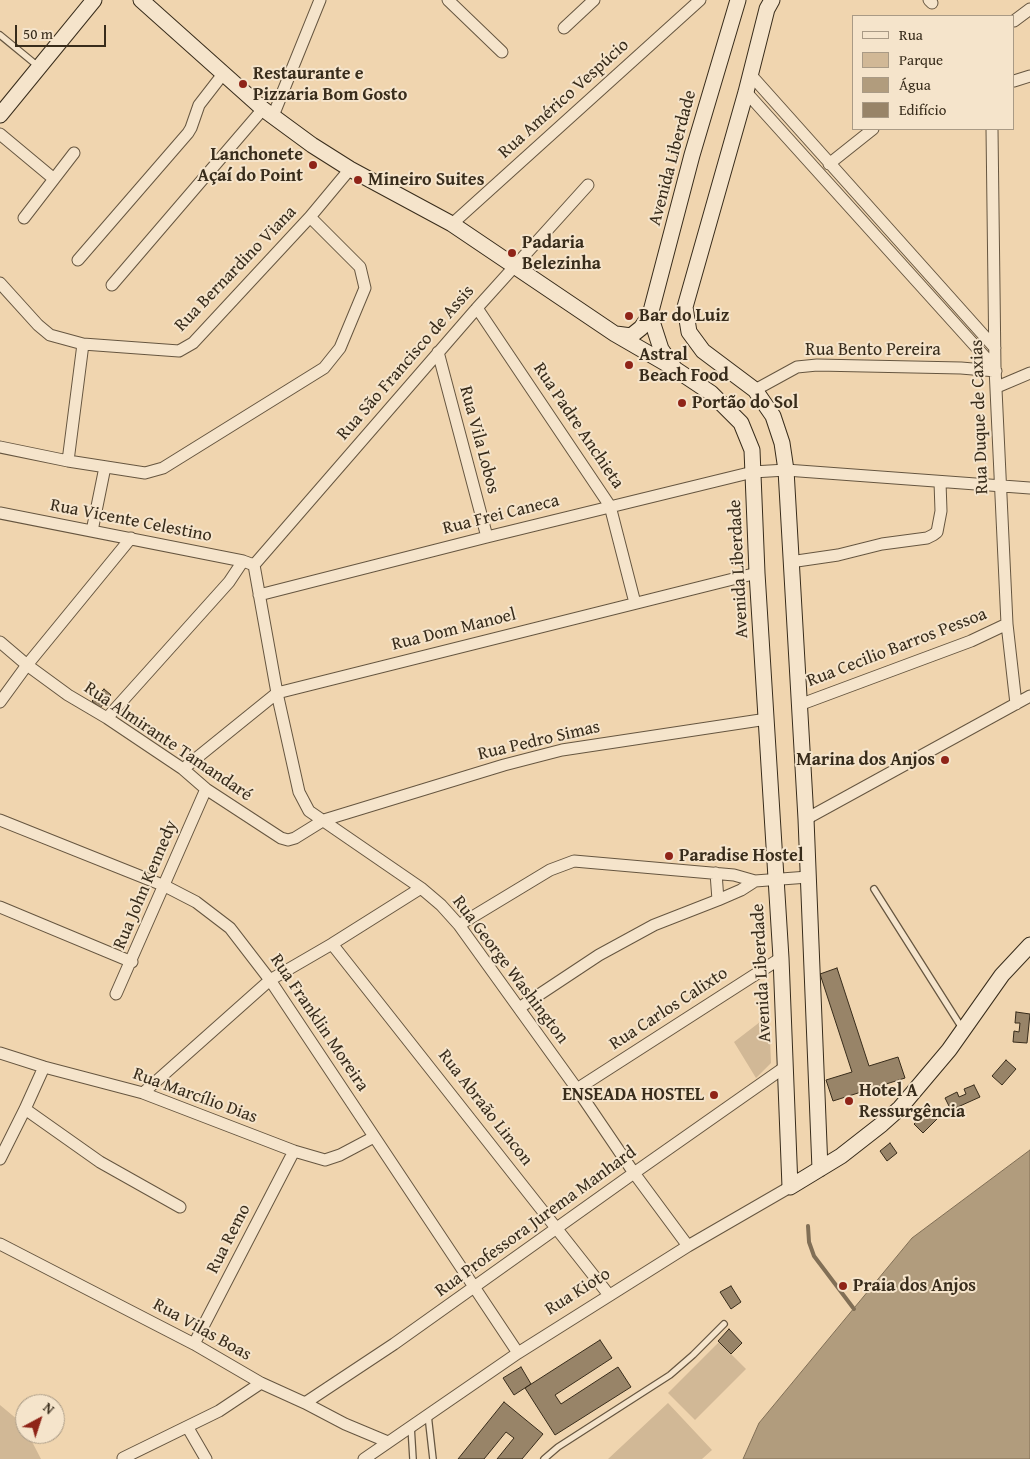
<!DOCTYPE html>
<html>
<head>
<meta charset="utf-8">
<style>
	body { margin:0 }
	#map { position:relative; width:1030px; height:1459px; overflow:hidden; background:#f0d5af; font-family:"Gentium Book Plus",serif }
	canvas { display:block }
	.legend { position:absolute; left:852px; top:15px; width:162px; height:115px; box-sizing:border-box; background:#f5e4cb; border:1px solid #a99a85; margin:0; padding:6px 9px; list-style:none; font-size:15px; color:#382c1b }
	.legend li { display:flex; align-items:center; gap:10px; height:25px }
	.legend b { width:25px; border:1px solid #a99a85 }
	.north { position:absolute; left:15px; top:1394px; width:50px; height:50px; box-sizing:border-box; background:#f5e4cb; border:1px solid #a99a85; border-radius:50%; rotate:40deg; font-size:14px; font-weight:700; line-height:20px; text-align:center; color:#382c1b }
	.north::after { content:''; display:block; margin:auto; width:18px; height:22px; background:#8f2418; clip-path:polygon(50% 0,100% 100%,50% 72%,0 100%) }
	.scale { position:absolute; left:15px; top:25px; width:91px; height:22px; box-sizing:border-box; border:2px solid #382c1b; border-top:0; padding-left:6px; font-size:15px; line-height:18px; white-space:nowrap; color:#382c1b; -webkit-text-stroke:4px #f5e4cb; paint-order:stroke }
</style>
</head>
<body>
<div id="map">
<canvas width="1030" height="1459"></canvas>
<ul class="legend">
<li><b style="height:6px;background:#f5e4cb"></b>Rua</li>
<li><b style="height:14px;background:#d1b896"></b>Parque</li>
<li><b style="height:14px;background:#b19c7d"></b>Água</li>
<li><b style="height:14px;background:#988468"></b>Edifício</li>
</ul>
<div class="north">N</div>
<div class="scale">50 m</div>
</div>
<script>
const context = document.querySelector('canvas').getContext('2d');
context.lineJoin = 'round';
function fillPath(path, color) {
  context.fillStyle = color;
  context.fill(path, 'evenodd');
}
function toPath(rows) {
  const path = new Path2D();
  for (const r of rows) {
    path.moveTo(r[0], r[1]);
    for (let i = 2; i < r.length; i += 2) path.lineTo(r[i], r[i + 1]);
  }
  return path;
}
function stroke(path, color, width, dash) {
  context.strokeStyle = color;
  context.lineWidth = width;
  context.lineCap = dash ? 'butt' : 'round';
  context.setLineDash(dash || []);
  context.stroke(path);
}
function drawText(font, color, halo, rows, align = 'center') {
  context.font = font + ' "Gentium Book Plus",serif';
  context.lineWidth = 4;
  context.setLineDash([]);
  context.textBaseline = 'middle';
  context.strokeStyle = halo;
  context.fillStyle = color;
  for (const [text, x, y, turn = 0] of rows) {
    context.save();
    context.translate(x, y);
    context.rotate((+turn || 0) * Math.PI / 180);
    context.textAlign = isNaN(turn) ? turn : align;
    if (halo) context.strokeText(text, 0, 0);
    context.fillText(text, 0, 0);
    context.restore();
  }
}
const green = toPath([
	[769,1015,771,1063,756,1078,734,1042],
	[719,1342,746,1369,695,1420,668,1393],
	[668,1403,712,1450,702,1459,608,1459],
	[0,1405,24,1425,25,1434,28,1434,41,1459,0,1459]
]);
const water = toPath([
	[1030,1150,1030,1459,743,1459,759,1423,912,1238,1030,1150]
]);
const stream = toPath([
	[808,1226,809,1242,814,1256,854,1309]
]);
const building = toPath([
	[104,689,111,695,100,708,92,701,104,689],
	[837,968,869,1066,898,1057,905,1078,833,1101,826,1080,852,1072,820,974,837,968],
	[1016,1012,1030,1014,1027,1043,1013,1042,1014,1031,1019,1032,1020,1023,1015,1023,1016,1012],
	[1006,1060,1016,1069,1002,1085,992,1076,1006,1060],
	[974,1085,980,1097,951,1110,945,1098,957,1092,959,1097,966,1094,964,1089,974,1085],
	[929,1109,938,1118,923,1133,914,1124,929,1109],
	[890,1143,897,1153,887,1161,880,1151,890,1143],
	[731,1286,741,1302,731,1309,720,1292,731,1286],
	[729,1329,742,1343,731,1354,718,1341,729,1329],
	[600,1340,612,1358,555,1395,561,1404,618,1367,631,1387,555,1435,525,1388,600,1340],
	[521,1367,531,1384,514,1395,503,1378,521,1367],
	[504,1402,543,1434,522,1459,497,1459,514,1438,506,1432,484,1459,458,1459,504,1402]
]);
const lane = toPath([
	[0,35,39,67],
	[874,889,962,1028],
	[428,1415,433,1459],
	[411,1426,413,1459],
	[544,1459,558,1447,670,1375,693,1355,724,1324]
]);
const street = toPath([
	[448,0,502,52],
	[929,0,932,3],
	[1014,21,1030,9],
	[564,28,594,0],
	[750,74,995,348],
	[1014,81,1030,76],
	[746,92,995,368],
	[273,116,320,0],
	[992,129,995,368,1007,624,1016,704],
	[0,134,54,179],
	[829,164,873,129],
	[24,218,74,153],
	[452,224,700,0],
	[78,260,188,133,191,128,199,105,223,74],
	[0,283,38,325,50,335,83,344,179,351,193,343,310,217,350,169],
	[112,285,263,109],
	[477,308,610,506,635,603],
	[438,352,487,537],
	[997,387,1030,373],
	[755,390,797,367,817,365,961,368,996,371],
	[0,447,68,461,145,473,163,468,324,368,340,348,365,288,360,267,310,217],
	[68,461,83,344],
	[0,513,243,561,254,565],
	[92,531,105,467],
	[790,562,838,555,882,544,927,538,933,535,937,532,941,511,940,482],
	[254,565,277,693,299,792,309,811,421,888,441,905,459,925,577,1089,634,1173,688,1246],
	[254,565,477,308,588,185],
	[259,595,487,537,753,472,786,470,1030,488],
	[0,642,27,665,68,695,107,718,183,769,206,789,281,838,288,840,295,838,324,820,504,765,562,750,767,719],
	[0,702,27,665,131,538],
	[799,705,971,641,1007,624],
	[107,718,229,582,243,561],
	[183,769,277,693,757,573],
	[806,819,1030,696],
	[0,820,165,886,196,902,230,928,270,980,518,1353],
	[716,873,718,900],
	[0,907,132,962],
	[459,925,550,870,574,861,734,875,755,881,808,877],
	[332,944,609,1295],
	[116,994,206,789],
	[519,1008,599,955,654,925,718,900,741,890,755,881],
	[0,1053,44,1067,143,1093,294,1151,325,1160,340,1155,374,1137],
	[577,1089,781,958],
	[143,1093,270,980,332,944,421,888],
	[25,1109,100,1162,180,1207],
	[0,1159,25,1109,44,1067],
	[0,1244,194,1344,261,1383,305,1403,345,1424,388,1442],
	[194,1344,294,1151],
	[305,1403,394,1344,634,1173,785,1067],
	[188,1428,206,1459],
	[123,1458,219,1411,261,1383],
	[364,1459,518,1353,688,1246,790,1187]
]);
const secondary = toPath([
	[141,0,263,109,312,145,350,169,452,224,615,334,672,367],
	[738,0,692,155,650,315,661,349,675,369,711,393,741,423,752,450,757,573,781,958,790,1187,841,1156,882,1124,900,1108,949,1050,1002,975,1030,945],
	[772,0,767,9,746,92,685,307,689,332,703,351,755,390,773,416,782,443,786,470,806,819,820,1169],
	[0,115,94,0],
	[616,334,631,336,641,328,650,315]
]);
const markers = [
	[243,84,5,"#8f2418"],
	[313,165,5,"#8f2418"],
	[358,180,5,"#8f2418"],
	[512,253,5,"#8f2418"],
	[629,316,5,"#8f2418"],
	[629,365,5,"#8f2418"],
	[682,403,5,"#8f2418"],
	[945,760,5,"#8f2418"],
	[669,856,5,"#8f2418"],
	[714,1095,5,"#8f2418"],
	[849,1101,5,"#8f2418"],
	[843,1286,5,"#8f2418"]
];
const poiNames = [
	["Restaurante e",253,74],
	["Pizzaria Bom Gosto",253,95],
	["Lanchonete",303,155,"right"],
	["Açaí do Point",303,176,"right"],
	["Mineiro Suites",368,180],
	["Padaria",522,243],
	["Belezinha",522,264],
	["Bar do Luiz",639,316],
	["Astral",639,355],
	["Beach Food",639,376],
	["Portão do Sol",692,403],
	["Marina dos Anjos",935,760,"right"],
	["Paradise Hostel",679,856],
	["Hotel A",859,1091],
	["Ressurgência",859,1112],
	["ENSEADA HOSTEL",704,1095,"right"],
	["Praia dos Anjos",853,1286]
];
const streetNames = [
	["Rua Américo Vespúcio",564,99,-42],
	["Avenida Liberdade",673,158,-75],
	["Rua Bernardino Viana",236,269,-46],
	["Rua Bento Pereira",873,350],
	["Rua São Francisco de Assis",406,363,-49],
	["Rua Duque de Caxias",980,417,-92],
	["Rua Padre Anchieta",578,426,56],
	["Rua Vila Lobos",479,440,75],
	["Rua Frei Caneca",501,515,-14],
	["Rua Vicente Celestino",131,521,11],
	["Avenida Liberdade",739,569,-93],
	["Rua Dom Manoel",454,630,-14],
	["Rua Cecilio Barros Pessoa",897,648,-21],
	["Rua Pedro Simas",539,741,-13],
	["Rua Almirante Tamandaré",168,742,34],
	["Rua John Kennedy",146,885,-67],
	["Rua George Washington",510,970,53],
	["Avenida Liberdade",762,973,-93],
	["Rua Carlos Calixto",669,1009,-33],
	["Rua Franklin Moreira",319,1023,56],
	["Rua Marcílio Dias",195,1096,20],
	["Rua Abraão Lincon",485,1108,52],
	["Rua Professora Jurema Manhard",536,1222,-36],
	["Rua Remo",229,1239,-63],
	["Rua Kioto",578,1292,-32],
	["Rua Vilas Boas",202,1330,29]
];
fillPath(green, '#d1b896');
fillPath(water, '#b19c7d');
stroke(water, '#816f56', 1);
stroke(stream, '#816f56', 4);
fillPath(building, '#988468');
stroke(building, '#382c1b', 1);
stroke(lane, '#665640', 8);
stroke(street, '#665640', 13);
stroke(secondary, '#382c1b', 17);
stroke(lane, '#f5e4cb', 5.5);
stroke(street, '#f5e4cb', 11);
stroke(secondary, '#f5e4cb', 15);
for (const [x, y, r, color] of markers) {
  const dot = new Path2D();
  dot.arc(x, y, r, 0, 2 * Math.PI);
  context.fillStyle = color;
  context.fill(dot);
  stroke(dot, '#f5e4cb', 2);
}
drawText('bold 18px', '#382c1b', '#f5e4cb', poiNames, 'left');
drawText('18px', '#382c1b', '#f5e4cb', streetNames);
</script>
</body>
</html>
